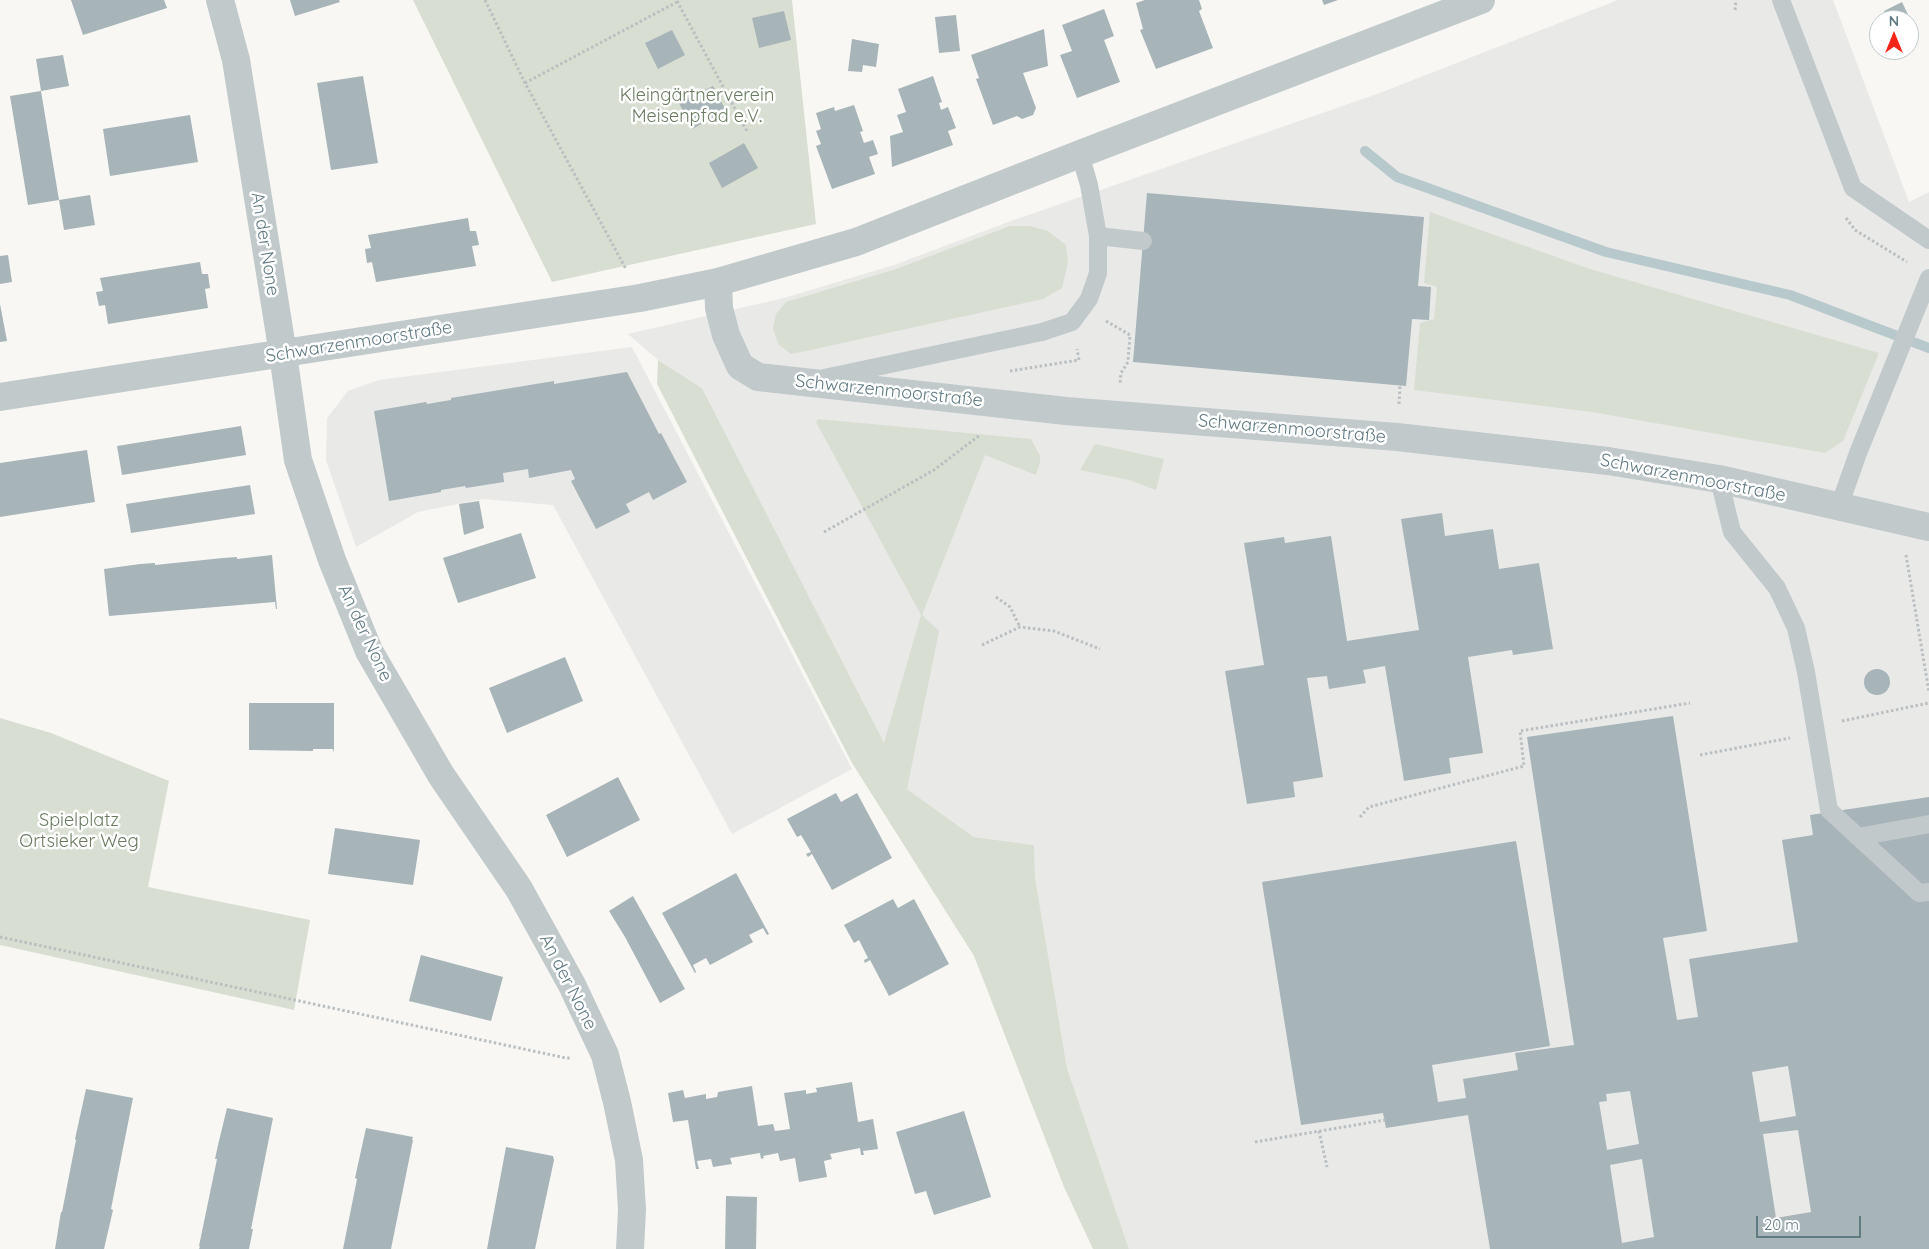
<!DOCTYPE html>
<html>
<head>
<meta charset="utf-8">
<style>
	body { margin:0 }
	#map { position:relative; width:1929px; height:1249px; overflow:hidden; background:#f8f7f4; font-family:Quicksand,sans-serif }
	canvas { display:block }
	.north { position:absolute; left:1869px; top:10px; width:50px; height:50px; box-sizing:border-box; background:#fff; border:1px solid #bfcacd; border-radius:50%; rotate:0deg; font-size:14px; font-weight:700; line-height:20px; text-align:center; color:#607a83 }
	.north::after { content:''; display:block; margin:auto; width:18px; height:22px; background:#f52517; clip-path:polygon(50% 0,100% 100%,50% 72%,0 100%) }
	.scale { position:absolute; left:1756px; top:1216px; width:105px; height:22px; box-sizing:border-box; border:2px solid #607a83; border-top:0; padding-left:6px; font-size:15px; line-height:18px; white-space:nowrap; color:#607a83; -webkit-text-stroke:4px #fff; paint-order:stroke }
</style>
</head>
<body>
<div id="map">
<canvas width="1929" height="1249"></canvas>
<div class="north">N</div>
<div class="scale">20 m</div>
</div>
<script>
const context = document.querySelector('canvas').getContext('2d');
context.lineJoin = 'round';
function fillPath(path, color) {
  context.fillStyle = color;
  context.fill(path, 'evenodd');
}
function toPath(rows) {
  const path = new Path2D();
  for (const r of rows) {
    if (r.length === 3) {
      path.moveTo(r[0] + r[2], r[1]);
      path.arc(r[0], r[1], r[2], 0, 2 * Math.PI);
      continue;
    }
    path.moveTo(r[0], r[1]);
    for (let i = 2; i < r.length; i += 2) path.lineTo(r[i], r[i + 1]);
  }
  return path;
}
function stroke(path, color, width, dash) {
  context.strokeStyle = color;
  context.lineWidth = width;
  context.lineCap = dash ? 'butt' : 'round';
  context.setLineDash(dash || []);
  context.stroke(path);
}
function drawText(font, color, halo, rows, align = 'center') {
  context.font = font + ' Quicksand,sans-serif';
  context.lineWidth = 5;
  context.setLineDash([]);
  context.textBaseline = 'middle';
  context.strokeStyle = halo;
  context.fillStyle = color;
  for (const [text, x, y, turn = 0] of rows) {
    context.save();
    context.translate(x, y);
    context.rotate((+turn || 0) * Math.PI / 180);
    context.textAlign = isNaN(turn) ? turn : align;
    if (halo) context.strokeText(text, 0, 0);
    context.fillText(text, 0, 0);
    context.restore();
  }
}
const built = toPath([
	[1618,0,1833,0,1909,202,1929,192,1929,1249,1129,1249,1067,1068,1035,877,1034,845,974,837,907,789,702,388,658,360,628,334,784,298,894,265,1011,221,1377,94],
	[632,347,852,769,732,834,553,505,483,499,418,512,356,547,326,460,327,418,348,391,379,380]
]);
const green = toPath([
	[413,0,792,0,816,224,552,282],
	[1430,212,1590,269,1879,353,1843,441,1825,453,1592,412,1414,390,1420,323,1434,319,1437,287,1424,283],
	[1010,226,1030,226,1048,231,1066,245,1068,262,1062,288,1043,299,806,351,791,354,779,345,773,329,776,314,786,302,896,269],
	[658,360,702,388,884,743,921,615,816,422,818,419,1031,439,1040,456,1040,462,1036,475,985,455,922,615,939,631,907,789,974,837,1034,845,1035,877,1067,1068,1129,1249,1093,1249,1064,1187,974,956,852,763,657,384],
	[1095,444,1164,459,1156,490,1129,480,1080,470],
	[0,718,51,733,169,781,148,887,310,920,294,1010,0,945]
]);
const stream = toPath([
	[1365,151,1397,177,1606,252,1790,295,1929,348]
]);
const building = toPath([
	[71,0,164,0,167,8,83,35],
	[290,0,339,0,340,2,295,16],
	[1145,0,1199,0,1202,9,1199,11,1213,48,1156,69,1140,30,1143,29,1136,3],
	[1322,0,1338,0,1324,5],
	[1902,2,1910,19,1888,20,1884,11],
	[1104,9,1114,36,1104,40,1120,82,1077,98,1060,55,1072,51,1062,25],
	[784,11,791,40,759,48,752,18],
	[956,15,960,51,939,53,935,17],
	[1044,29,1048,66,1023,73,1036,108,1033,115,1022,119,1017,116,993,125,976,79,979,78,971,55],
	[672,30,685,55,658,69,645,43],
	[852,39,879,44,876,67,863,65,862,72,848,71],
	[63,55,69,86,41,91,36,59],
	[363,76,378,163,331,170,317,83],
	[933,76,942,102,939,103,941,110,948,107,956,128,948,131,953,145,892,167,890,136,903,132,897,115,906,112,898,89],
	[713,86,726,111,692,129,679,103],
	[41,91,59,200,90,195,95,225,64,230,59,200,28,205,10,96],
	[854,105,863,131,860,132,864,143,873,140,878,154,869,157,875,174,832,189,816,146,821,144,816,131,821,129,816,113,834,107,835,111],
	[190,115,198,162,110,176,103,129],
	[744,143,758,168,722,188,709,163],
	[1147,193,1424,217,1418,286,1431,287,1429,320,1412,319,1406,386,1133,362],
	[468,218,470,231,476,231,479,245,472,246,476,266,376,282,372,262,367,263,365,249,371,248,368,235],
	[8,255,12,282,0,284,0,256],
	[200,262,202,274,208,274,210,288,205,289,208,308,108,324,105,305,99,306,96,292,103,291,100,278],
	[0,304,7,341,0,342],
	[627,372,659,434,661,433,687,482,653,500,649,492,626,504,630,512,596,529,571,481,575,479,571,470,529,478,528,469,503,473,504,482,466,488,465,486,441,490,441,492,389,501,374,411,426,402,427,404,451,400,451,398,554,381,554,384],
	[241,426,246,455,122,475,117,446],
	[87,450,95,502,0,517,0,463],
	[250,485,255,514,131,533,126,504],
	[479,501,484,528,464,535,459,504],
	[1442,513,1445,536,1493,529,1499,569,1539,563,1553,649,1513,655,1512,650,1468,657,1483,753,1449,758,1451,773,1404,781,1385,666,1363,670,1366,683,1329,689,1327,676,1307,678,1323,777,1293,782,1295,797,1247,804,1225,671,1264,665,1244,543,1284,537,1285,543,1331,536,1347,641,1419,630,1401,519],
	[521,533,536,578,458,603,443,558],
	[272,555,277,609,276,609,275,602,109,616,104,569,140,564,155,563,155,565,223,558,237,557,237,559],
	[565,657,583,701,507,733,489,688],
	[1877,682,13],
	[249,703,334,703,334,753,333,749,313,749,313,751,249,750],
	[1673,716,1707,931,1663,938,1677,1020,1698,1017,1689,959,1798,942,1782,840,1813,835,1810,815,1929,797,1929,1249,1490,1249,1468,1115,1386,1128,1383,1113,1301,1125,1262,882,1516,841,1550,1046,1432,1065,1438,1102,1466,1098,1463,1079,1518,1070,1515,1053,1574,1045,1527,737],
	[1788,1066,1796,1116,1760,1122,1752,1072],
	[1630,1091,1639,1144,1607,1150,1599,1102,1607,1101,1606,1094],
	[1798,1130,1811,1212,1776,1218,1763,1134],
	[1642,1159,1654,1237,1622,1243,1610,1165],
	[618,777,640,820,567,857,546,815],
	[836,793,841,802,857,793,892,858,832,890,812,854,808,857,806,854,811,852,801,835,797,837,787,819],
	[335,828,420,840,413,885,328,874],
	[736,873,769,934,767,935,763,928,749,935,753,942,710,965,706,958,693,965,696,972,695,973,662,913],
	[633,896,685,989,660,1003,625,937,609,911],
	[893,899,898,908,914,899,949,964,889,996,870,960,865,963,864,960,868,958,859,940,854,943,844,925],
	[421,955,503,977,491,1021,409,1001],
	[852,1082,858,1122,873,1119,878,1149,863,1151,864,1155,861,1155,860,1148,830,1154,832,1159,824,1161,827,1177,799,1182,795,1158,780,1161,778,1153,763,1156,764,1158,761,1159,760,1153,730,1158,732,1164,713,1167,711,1159,697,1161,699,1169,696,1169,688,1120,673,1122,668,1093,683,1090,685,1098,706,1094,706,1099,717,1097,718,1092,752,1086,758,1126,773,1124,775,1131,790,1129,784,1093,806,1090,806,1094,817,1092,816,1088],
	[86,1089,133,1098,111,1209,113,1210,104,1249,55,1249,61,1212,62,1212,76,1140,75,1139],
	[227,1108,273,1118,251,1229,253,1229,249,1249,199,1249,200,1246,199,1246,217,1159,215,1159,218,1145],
	[964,1111,991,1197,934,1215,926,1191,915,1194,896,1132],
	[366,1128,413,1137,412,1140,413,1140,391,1249,343,1249,357,1179,355,1178],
	[506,1147,553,1156,554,1160,535,1249,487,1249],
	[726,1196,757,1197,756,1249,725,1249]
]);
const path = toPath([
	[485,0,525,83,626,269],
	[677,1,748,133],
	[1735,10,1736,0],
	[525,83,677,2],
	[1846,218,1855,230,1907,262],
	[1106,321,1130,335,1128,362,1121,373,1120,384],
	[1010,371,1079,360,1077,349],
	[1399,404,1400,386],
	[824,532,934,470,980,435],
	[1906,555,1929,692],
	[996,597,1010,607,1020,627],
	[982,645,1020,627,1054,631,1100,649],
	[1842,721,1929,703],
	[1700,755,1790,738],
	[1360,817,1369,807,1524,766,1520,731,1690,703],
	[0,937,566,1058,572,1058],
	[1319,1131,1327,1167],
	[1255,1142,1385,1120]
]);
const service = toPath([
	[1781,0,1853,188,1929,240],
	[1098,236,1143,241],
	[824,378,1042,332,1072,322,1089,299,1098,273,1098,236,1089,185,1080,154],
	[1719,479,1732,532,1777,588,1796,628,1806,672,1829,810,1919,893,1929,892],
	[1839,507,1858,453,1929,278],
	[1858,837,1929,824]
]);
const minor = toPath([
	[220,0,236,60,283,354,298,460,332,560,369,651,441,775,519,889,572,985,605,1055,617,1102,629,1160,632,1210,630,1249],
	[718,282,719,308,726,335,740,366,758,377,1066,411,1397,437,1608,461,1719,479,1929,527],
	[0,397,640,298,718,282,856,242,1080,154,1481,0]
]);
const parkNames = [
	["Kleingärtnerverein",697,96],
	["Meisenpfad e.V.",697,117],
	["Spielplatz",79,821],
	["Ortsieker Weg",79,842]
];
const streetNames = [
	["An der None",265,244,81],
	["Schwarzenmoorstraße",359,342,-9],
	["Schwarzenmoorstraße",889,391,6],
	["Schwarzenmoorstraße",1292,429,5],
	["Schwarzenmoorstraße",1693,478,11],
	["An der None",365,633,65],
	["An der None",568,982,63]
];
fillPath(built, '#e9e9e8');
fillPath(green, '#d9ded3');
stroke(stream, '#b8c9cb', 10);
fillPath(building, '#a7b4b8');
stroke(path, '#babfc1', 3, [2.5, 2.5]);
stroke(service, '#c2c9cb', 18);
stroke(minor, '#c2c9cb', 28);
drawText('18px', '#697a5f', '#fff', parkNames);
drawText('18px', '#607a83', '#fff', streetNames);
</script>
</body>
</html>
